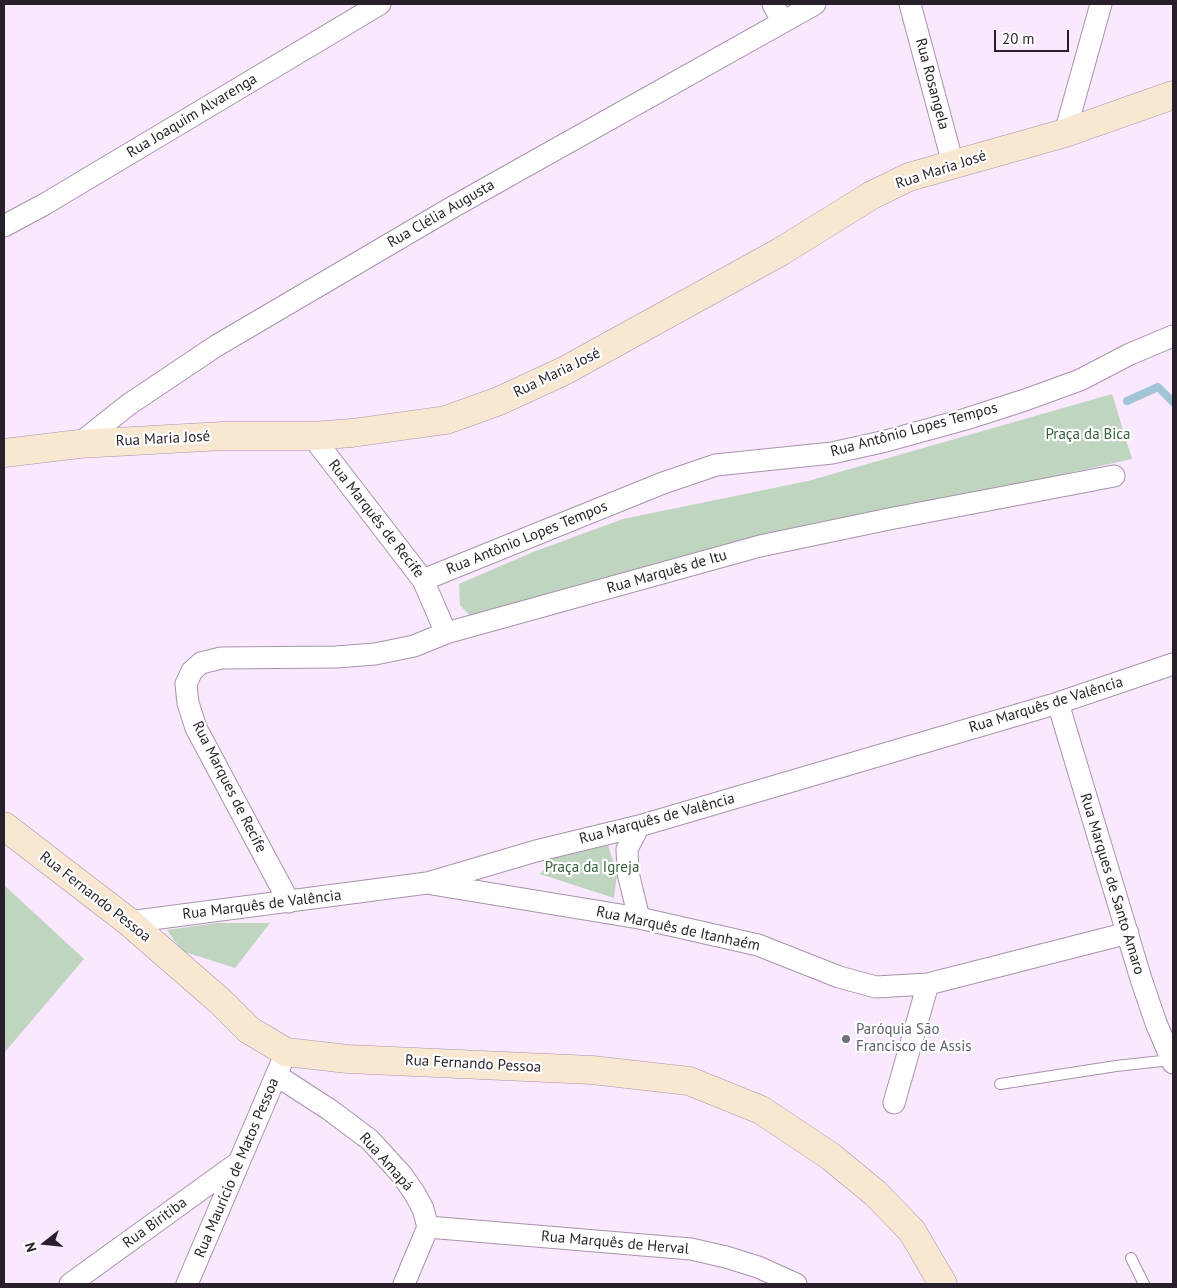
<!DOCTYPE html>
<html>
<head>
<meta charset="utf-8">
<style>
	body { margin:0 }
	#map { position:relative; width:1177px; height:1288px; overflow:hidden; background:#fae8fe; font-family:"PT Sans",sans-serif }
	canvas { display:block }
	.frame { position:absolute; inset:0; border:5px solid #271f29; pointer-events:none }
	.north { position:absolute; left:20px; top:1218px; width:50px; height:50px; -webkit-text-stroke:4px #fff; paint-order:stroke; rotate:254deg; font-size:14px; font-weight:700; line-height:20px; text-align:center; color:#271f29 }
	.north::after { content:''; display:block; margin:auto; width:18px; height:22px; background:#271f29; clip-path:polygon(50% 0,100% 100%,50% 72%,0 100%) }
	.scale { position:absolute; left:994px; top:30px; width:75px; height:22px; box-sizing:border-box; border:2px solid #271f29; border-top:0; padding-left:6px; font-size:15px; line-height:18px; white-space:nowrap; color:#271f29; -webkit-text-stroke:4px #fff; paint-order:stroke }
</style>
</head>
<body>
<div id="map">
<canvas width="1177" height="1288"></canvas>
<div class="frame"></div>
<div class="north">N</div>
<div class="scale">20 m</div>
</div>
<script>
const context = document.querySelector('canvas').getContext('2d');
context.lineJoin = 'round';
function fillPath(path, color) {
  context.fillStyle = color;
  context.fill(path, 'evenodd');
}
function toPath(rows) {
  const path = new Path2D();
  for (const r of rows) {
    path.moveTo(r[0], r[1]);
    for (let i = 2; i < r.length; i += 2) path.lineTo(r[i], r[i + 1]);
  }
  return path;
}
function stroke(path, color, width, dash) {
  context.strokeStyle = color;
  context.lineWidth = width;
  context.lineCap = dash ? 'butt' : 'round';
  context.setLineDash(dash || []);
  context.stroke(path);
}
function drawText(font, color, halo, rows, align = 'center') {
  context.font = font + ' "PT Sans",sans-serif';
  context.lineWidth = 4.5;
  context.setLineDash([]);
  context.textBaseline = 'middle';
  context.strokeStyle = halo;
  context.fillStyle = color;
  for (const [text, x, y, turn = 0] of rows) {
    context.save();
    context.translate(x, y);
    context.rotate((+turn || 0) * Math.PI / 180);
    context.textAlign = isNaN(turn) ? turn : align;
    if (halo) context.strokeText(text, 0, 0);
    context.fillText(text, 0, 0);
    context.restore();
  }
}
const green = toPath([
	[1112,394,1132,459,704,554,472,618,460,605,459,584,533,552,623,519,808,481],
	[608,845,617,873,614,898,540,874,560,849],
	[4,885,84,959,4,1053],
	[217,923,270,923,235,968,182,951,167,930]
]);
const stream = toPath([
	[1127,401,1158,387,1173,402]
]);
const lane = toPath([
	[1000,1084,1116,1066,1171,1060],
	[1131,1258,1144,1284]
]);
const street = toPath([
	[773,4,782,21],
	[910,4,953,164],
	[1065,133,1101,4],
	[4,226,45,204,380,4],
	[312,436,423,580,446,633],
	[79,444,128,405,216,346,451,208,815,4],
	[423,580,663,483,716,465,832,453,886,441,966,419,1025,400,1080,380,1130,354,1173,336],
	[1058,703,1141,979,1156,1023,1173,1063],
	[639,826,627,849,628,873,639,918],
	[432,884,639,918,758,945,839,977,876,987,928,984,1128,933],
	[289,902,196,728,188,703,186,684,192,671,201,663,221,658,336,657,375,654,414,646,446,633,760,546,889,519,1114,476],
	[129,922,427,883,536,851,639,826,1058,703,1173,664],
	[276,1075,330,1110,370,1140,402,1175,415,1194,423,1209,428,1227,404,1284],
	[894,1103,928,984],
	[428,1227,691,1249,726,1257,758,1267,796,1284],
	[70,1284,239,1162],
	[187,1284,281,1064]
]);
const secondary = toPath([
	[4,453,79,444,223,436,312,436,352,433,446,420,499,401,564,371,780,252,872,195,909,177,1065,133,1173,95],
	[4,826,129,922,221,1002,249,1030,286,1052,348,1059,592,1070,689,1081,761,1110,830,1156,875,1193,912,1231,943,1284]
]);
const markers = [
	[846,1039,5,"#6b7280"]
];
const streetNames = [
	["Rua Rosangela",932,84,75],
	["Rua Joaquim Alvarenga",192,116,-31],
	["Rua Maria José",941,170,-18],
	["Rua Clélia Augusta",441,214,-30],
	["Rua Maria José",557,373,-26],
	["Rua Antônio Lopes Tempos",914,430,-15],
	["Rua Maria José",163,439,-3],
	["Rua Marquês de Recife",376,519,52],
	["Rua Antônio Lopes Tempos",527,538,-22],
	["Rua Marquês de Itu",667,572,-16],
	["Rua Marquês de Valência",1046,705,-17],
	["Rua Marques de Recife",229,787,63],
	["Rua Marquês de Valência",657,819,-15],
	["Rua Marques de Santo Amaro",1112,884,73],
	["Rua Fernando Pessoa",95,897,38],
	["Rua Marquês de Valência",262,905,-7],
	["Rua Marquês de Itanhaém",678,929,12],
	["Rua Fernando Pessoa",473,1064,3],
	["Rua Amapá",386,1162,48],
	["Rua Maurício de Matos Pessoa",237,1168,-67],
	["Rua Biritiba",155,1223,-36],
	["Rua Marquês de Herval",615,1243,5]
];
const parkNames = [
	["Praça da Bica",1088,435],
	["Praça da Igreja",592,868]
];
const worshipNames = [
	["Paróquia São",856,1030],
	["Francisco de Assis",856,1047]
];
fillPath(green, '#bfd5c0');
stroke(stream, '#a1c5d7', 8);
stroke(lane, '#a793ad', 12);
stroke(street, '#a793ad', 23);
stroke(secondary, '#a793ad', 29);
stroke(lane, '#fff', 10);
stroke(street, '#fff', 21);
stroke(secondary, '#f8e8d2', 28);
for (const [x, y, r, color] of markers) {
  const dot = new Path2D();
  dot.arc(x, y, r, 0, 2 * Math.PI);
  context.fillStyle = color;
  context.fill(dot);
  stroke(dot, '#fff', 2);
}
drawText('15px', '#271f29', '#fff', streetNames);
drawText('15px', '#38613b', '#fff', parkNames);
drawText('15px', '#5b616d', '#fff', worshipNames, 'left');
</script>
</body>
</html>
